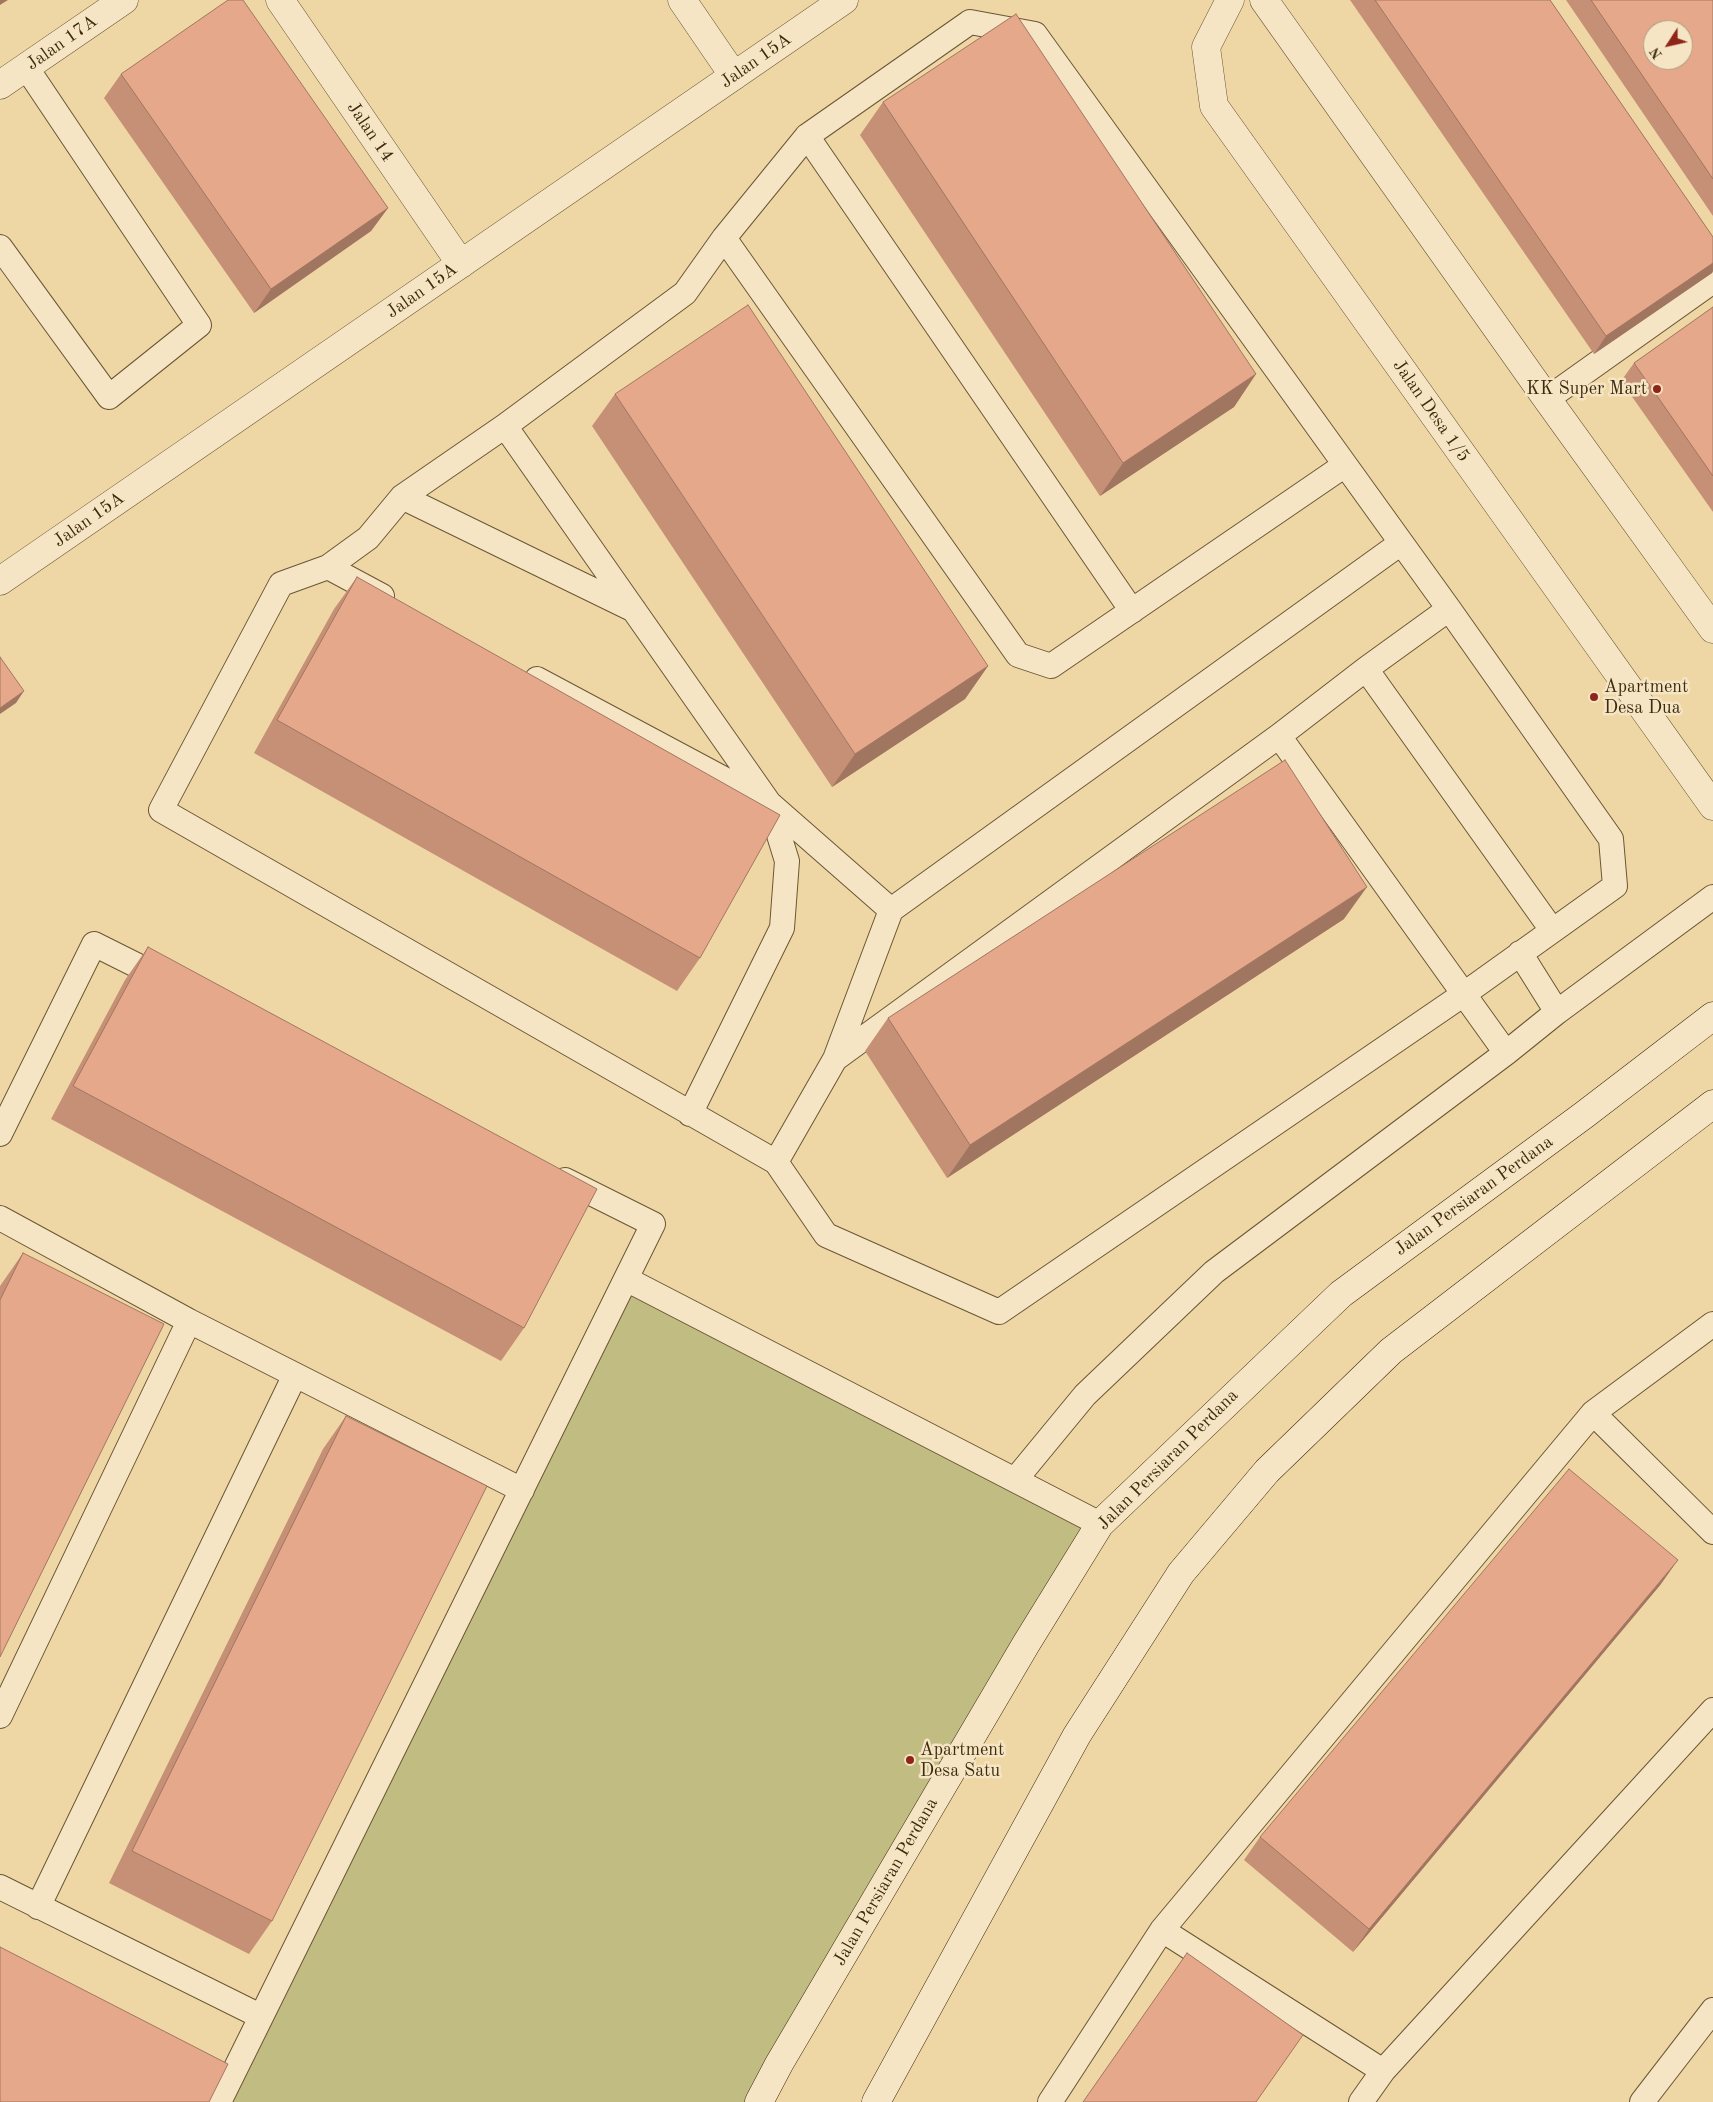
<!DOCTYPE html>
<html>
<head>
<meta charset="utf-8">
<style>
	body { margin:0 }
	#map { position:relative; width:1713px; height:2102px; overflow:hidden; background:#efd7a5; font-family:"Old Standard TT",serif }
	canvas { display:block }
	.north { position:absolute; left:1643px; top:20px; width:50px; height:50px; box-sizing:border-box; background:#f5e5c4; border:1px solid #ac9b7b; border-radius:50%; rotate:235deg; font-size:14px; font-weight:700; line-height:20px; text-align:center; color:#3e2b0e }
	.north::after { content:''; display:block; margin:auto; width:18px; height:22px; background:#8f2418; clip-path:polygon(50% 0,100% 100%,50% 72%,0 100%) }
</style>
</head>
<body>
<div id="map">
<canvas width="1713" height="2102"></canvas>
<div class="north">N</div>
</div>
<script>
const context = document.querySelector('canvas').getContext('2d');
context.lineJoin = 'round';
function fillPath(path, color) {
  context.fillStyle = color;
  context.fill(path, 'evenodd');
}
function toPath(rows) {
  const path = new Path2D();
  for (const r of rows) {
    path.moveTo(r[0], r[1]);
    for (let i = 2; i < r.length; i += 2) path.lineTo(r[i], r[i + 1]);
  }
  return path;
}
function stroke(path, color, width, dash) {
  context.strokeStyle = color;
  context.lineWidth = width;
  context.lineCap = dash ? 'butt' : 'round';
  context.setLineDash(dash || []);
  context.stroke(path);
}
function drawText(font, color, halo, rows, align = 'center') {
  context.font = font + ' "Old Standard TT",serif';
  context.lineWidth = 5;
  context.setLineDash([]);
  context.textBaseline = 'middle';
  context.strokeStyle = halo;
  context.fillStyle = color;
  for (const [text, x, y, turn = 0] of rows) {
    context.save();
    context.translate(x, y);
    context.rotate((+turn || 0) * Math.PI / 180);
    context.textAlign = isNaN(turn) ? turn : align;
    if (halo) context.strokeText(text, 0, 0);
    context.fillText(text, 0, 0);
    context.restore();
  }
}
const green = toPath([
	[626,1279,1097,1525,762,2102,219,2102]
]);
const lane = toPath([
	[970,22,1035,34,1449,609,1611,839,1615,886,1464,994,999,1312,826,1235,776,1162,161,810,281,584,328,567,368,538,402,497,505,426,685,293,724,238,807,136,970,22],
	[807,136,1132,611],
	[724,238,1018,655,1051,666,1345,465],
	[0,247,109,397,199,325,26,67],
	[1547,399,1713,281],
	[505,426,769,803,537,679],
	[402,497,634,610],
	[328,567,382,596],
	[1366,669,1552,930],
	[1279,736,1506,1053],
	[1520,953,1557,1012],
	[835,1059,1279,736,1366,669,1449,609],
	[690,1114,782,928,787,861,769,803,891,910],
	[0,1134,94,944,164,979],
	[776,1162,835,1059,891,910,1401,543],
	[0,1218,189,1321,522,1490],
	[626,1279,1100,1524],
	[1593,1413,1713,1532],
	[1015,1480,1085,1395,1214,1272,1506,1053,1557,1012,1713,897],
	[0,1716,189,1321],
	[0,1887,260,2016],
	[38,1907,295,1375],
	[1162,1930,1383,2071],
	[219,2102,653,1224,565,1180],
	[1050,2102,1162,1930,1593,1413,1713,1324],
	[1361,2102,1383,2071,1713,1710],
	[1642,2102,1713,2010]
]);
const street = toPath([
	[280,0,461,264],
	[682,0,734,76],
	[1230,0,1206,47,1214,106,1713,806],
	[1264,0,1547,399,1713,629],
	[0,85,124,0],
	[0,581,844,0]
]);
const secondary = toPath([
	[759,2102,779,2064,1026,1644,1100,1524,1341,1294,1584,1115,1713,1016],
	[876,2102,1077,1735,1181,1573,1267,1471,1391,1351,1713,1104]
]);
const wall = toPath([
	[1350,0,1550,0,1713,237,1713,271,1712,273,1594,354],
	[1566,0,1713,0,1713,216],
	[121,74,388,208,371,231,254,313,104,98],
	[883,102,1256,374,1234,407,1100,496,860,135],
	[1713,307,1713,512,1621,381,1634,363],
	[615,394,988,666,965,699,832,787,592,426],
	[357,577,700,958,677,991,254,753,334,609],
	[1344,919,947,1178,865,1051,888,1018],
	[148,947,524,1328,501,1361,51,1119,125,980],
	[23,1253,0,1657,0,1286],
	[346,1416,272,1921,249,1954,109,1883,323,1449],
	[1661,1584,1353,1952,1244,1860,1260,1837]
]);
const shadedWall = toPath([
	[0,0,8,0,0,5],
	[388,208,371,231,254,313,271,289],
	[1713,263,1713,271,1712,273,1594,354,1606,336],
	[1256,374,1234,407,1100,496,1123,463],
	[988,666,965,699,832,787,855,754],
	[24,691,16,703,0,714,0,708],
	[1367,887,1344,919,947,1178,970,1145],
	[1678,1560,1661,1584,1353,1952,1369,1929]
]);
const building = toPath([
	[228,0,243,0,388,208,271,289,121,74,228,0],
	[1375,0,1550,0,1713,237,1713,263,1606,336,1375,0],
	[1591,0,1713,0,1713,179,1591,0],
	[1653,30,1683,30,1683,60,1653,60,1653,30],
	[1016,14,1256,374,1123,463,883,102,1016,14],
	[748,305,988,666,855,754,615,394,748,305],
	[1713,307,1713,476,1634,363,1713,307],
	[357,577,780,815,700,958,277,720,357,577],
	[0,657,24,691,0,708,0,657],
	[1285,760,1367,887,970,1145,888,1018,1285,760],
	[148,947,597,1189,524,1328,73,1086,148,947],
	[23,1253,164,1324,0,1657,0,1300,23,1253],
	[346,1416,487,1486,272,1921,132,1851,346,1416],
	[1569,1469,1678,1560,1369,1929,1260,1837,1569,1469],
	[0,1947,228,2064,209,2102,0,2102,0,1947],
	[1187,1953,1303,2035,1256,2102,1083,2102,1187,1953]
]);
const markers = [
	[1657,389,5,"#8f2418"],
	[1594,697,5,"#8f2418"],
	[910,1760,5,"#8f2418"]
];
const streetNames = [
	["Jalan 17A",62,43,-35],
	["Jalan 15A",756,61,-35],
	["Jalan 14",370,132,56],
	["Jalan 15A",422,291,-35],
	["Jalan Desa 1/5",1431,411,55],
	["Jalan 15A",89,520,-35],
	["Jalan Persiaran Perdana",1474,1196,-36],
	["Jalan Persiaran Perdana",1168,1460,-45],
	["Jalan Persiaran Perdana",886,1882,-60]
];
const poiNames = [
	["KK Super Mart",1647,389,"right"],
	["Apartment",1604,687],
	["Desa Dua",1604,708],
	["Apartment",920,1750],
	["Desa Satu",920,1771]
];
fillPath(green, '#c1bc81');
stroke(lane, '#6a5634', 26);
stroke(street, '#6a5634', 29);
stroke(secondary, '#3e2b0e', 29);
stroke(lane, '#f5e5c4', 24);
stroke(street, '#f5e5c4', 28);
stroke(secondary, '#f5e5c4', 28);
fillPath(wall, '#c69077');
fillPath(shadedWall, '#a17661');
fillPath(building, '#e6a88a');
stroke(building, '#a17661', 1);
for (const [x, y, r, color] of markers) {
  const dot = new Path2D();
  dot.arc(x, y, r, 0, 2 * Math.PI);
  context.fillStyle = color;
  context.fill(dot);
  stroke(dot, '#f5e5c4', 2);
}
drawText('18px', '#3e2b0e', '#f5e5c4', streetNames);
drawText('18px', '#3e2b0e', '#f5e5c4', poiNames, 'left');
</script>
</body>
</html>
